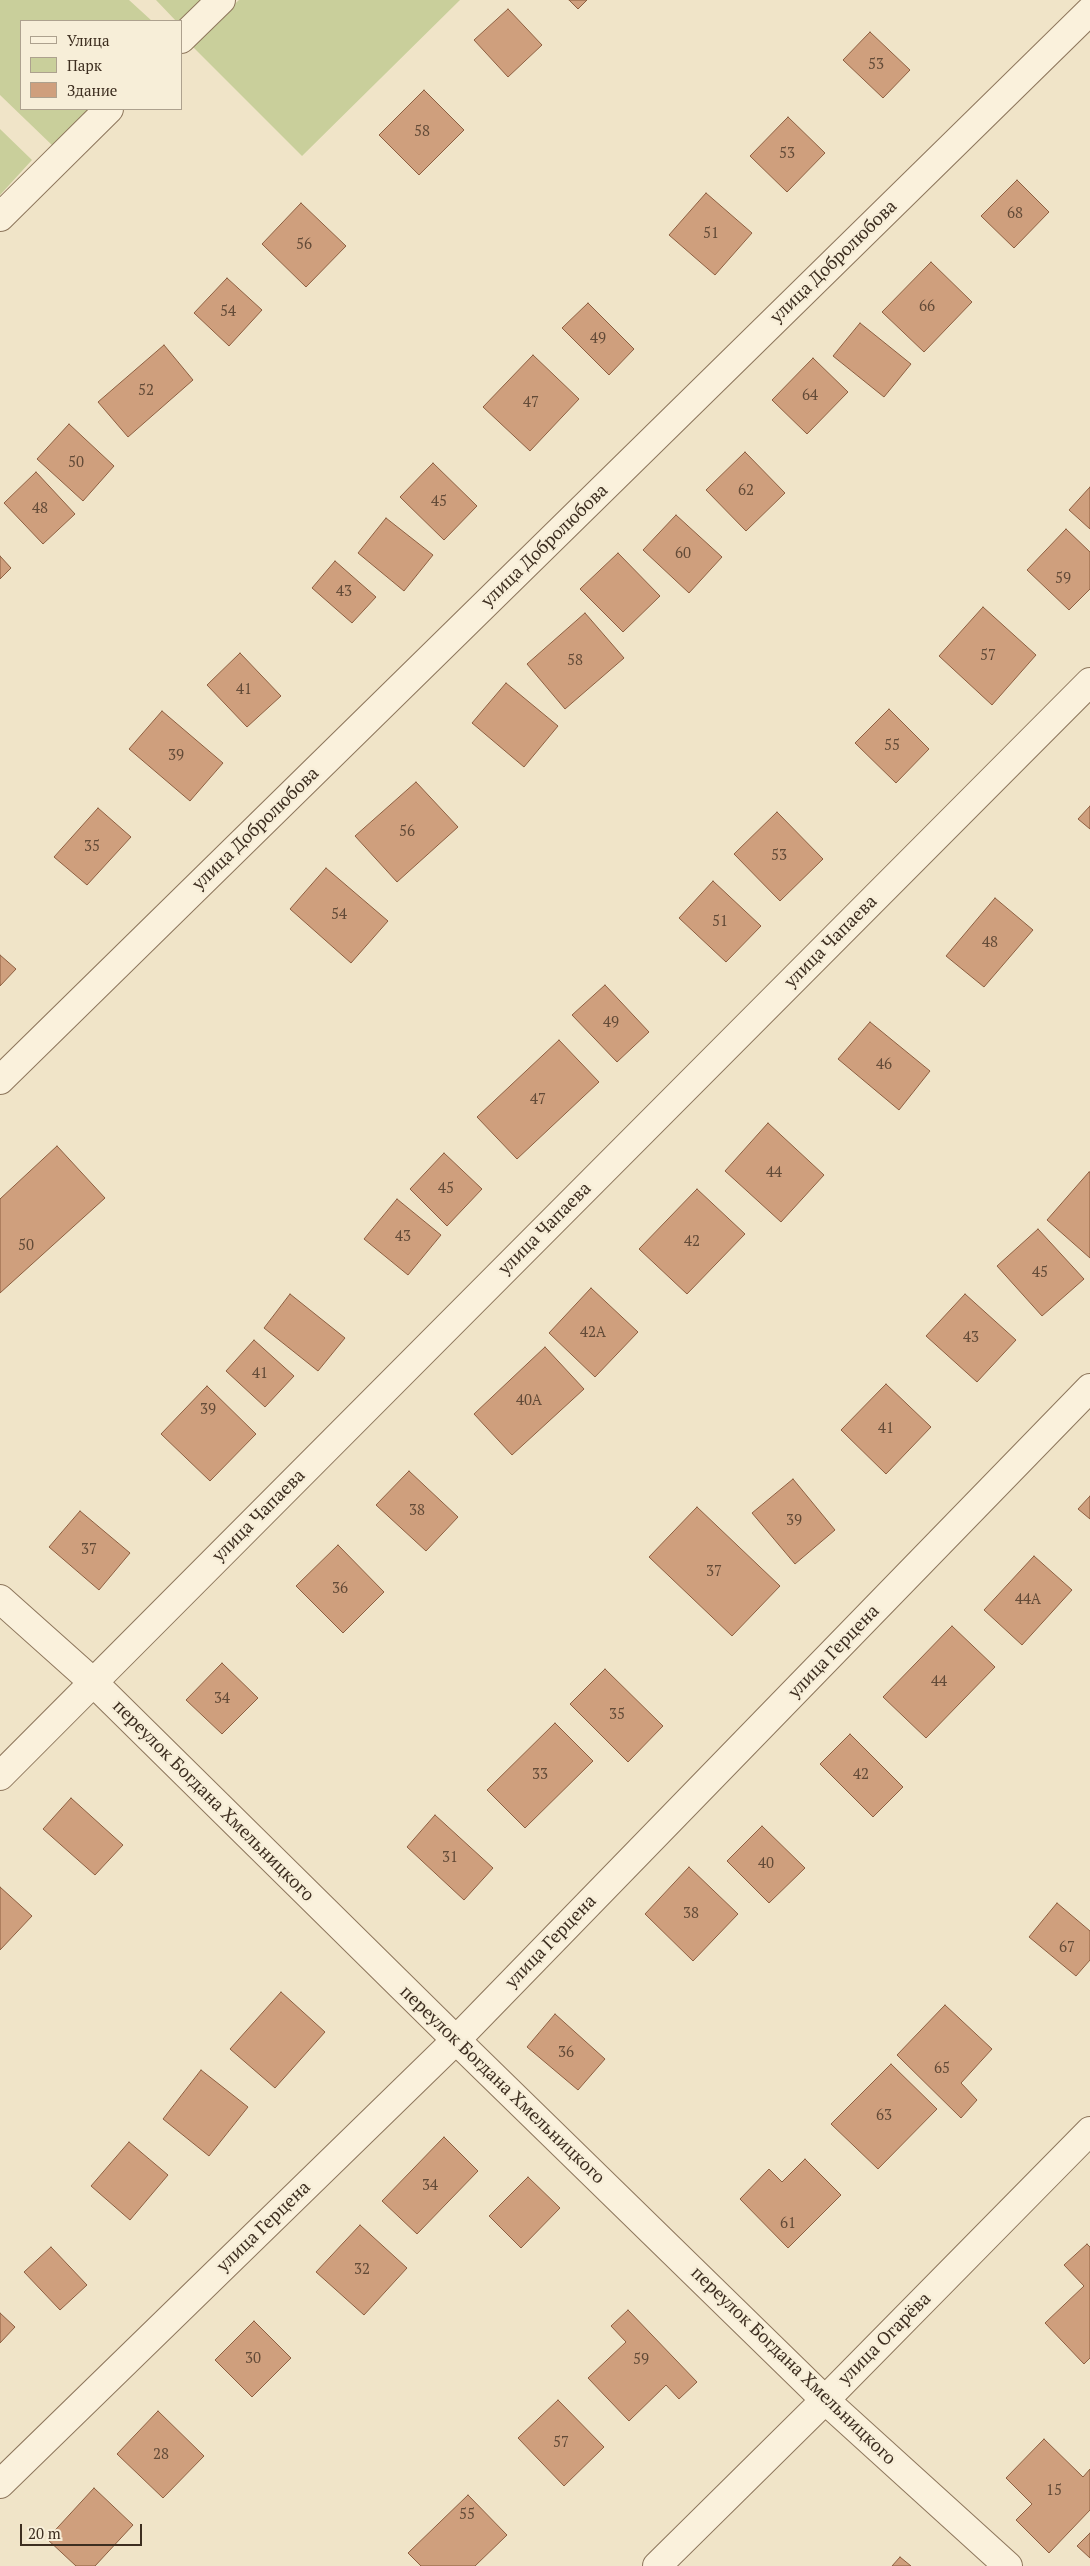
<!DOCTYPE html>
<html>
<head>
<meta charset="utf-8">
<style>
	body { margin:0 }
	#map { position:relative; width:1090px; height:2566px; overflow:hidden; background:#f0e4c8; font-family:"PT Serif",serif }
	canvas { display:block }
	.legend { position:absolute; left:20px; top:20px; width:162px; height:90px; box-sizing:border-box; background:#f7eed8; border:1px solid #ada18e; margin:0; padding:6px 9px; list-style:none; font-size:15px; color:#3d2e20 }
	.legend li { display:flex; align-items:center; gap:10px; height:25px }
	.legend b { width:25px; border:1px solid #ada18e }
	.scale { position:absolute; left:20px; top:2524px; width:122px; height:22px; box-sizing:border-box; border:2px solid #3d2e20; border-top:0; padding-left:6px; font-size:15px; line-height:18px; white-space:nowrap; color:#3d2e20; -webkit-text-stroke:4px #f7eed8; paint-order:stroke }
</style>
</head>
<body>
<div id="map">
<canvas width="1090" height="2566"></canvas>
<ul class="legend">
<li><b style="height:6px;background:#faf1dc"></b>Улица</li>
<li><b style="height:14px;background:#c9cf9b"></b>Парк</li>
<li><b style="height:14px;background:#cf9f7d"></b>Здание</li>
</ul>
<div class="scale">20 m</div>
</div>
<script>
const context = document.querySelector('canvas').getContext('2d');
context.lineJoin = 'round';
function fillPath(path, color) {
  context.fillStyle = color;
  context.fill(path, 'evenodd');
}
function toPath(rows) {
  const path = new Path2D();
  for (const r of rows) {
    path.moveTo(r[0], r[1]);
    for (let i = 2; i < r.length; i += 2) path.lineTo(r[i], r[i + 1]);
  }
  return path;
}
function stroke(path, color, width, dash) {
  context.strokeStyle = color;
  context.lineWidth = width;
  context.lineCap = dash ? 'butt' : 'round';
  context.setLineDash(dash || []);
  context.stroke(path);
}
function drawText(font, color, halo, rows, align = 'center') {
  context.font = font + ' "PT Serif",serif';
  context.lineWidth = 5;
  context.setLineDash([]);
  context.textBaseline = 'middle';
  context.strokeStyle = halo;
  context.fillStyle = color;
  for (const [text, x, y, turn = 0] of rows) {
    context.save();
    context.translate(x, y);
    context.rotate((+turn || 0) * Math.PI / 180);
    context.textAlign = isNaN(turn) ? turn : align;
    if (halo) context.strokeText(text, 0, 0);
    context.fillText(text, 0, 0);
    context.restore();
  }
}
const green = toPath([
	[0,0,129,0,152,21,21,21,21,109,92,109,54,147,0,95],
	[156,0,203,0,181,21,176,21],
	[239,0,460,0,302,156,191,45],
	[0,129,32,160,0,195]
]);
const building = toPath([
	[569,0,587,0,578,9,569,0],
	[508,9,542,45,508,77,474,40,508,9],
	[870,32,910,70,883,98,843,60,870,32],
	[424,90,464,130,419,175,379,135,424,90],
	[788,117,825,153,787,192,750,156,788,117],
	[1017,180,1049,212,1014,248,981,216,1017,180],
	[706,193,752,233,715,275,669,235,706,193],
	[301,203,346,246,306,287,262,244,301,203],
	[931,262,972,302,924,352,882,312,931,262],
	[227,278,262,310,229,346,194,313,227,278],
	[588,303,634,349,609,375,562,328,588,303],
	[860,323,911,364,884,397,833,356,860,323],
	[164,345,193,380,128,437,98,402,164,345],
	[533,355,579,399,530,451,483,407,533,355],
	[813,358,848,392,807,434,772,400,813,358],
	[69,424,114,466,83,501,37,459,69,424],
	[745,452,785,493,746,531,706,490,745,452],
	[433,463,477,506,444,540,400,497,433,463],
	[36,472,75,514,43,544,4,503,36,472],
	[1090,487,1090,529,1069,510,1090,487],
	[676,515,722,557,689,593,643,550,676,515],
	[386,518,433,555,404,591,358,553,386,518],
	[1066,529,1090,552,1090,589,1069,610,1027,570,1066,529],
	[618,553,660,596,623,632,580,589,618,553],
	[0,556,11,568,0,579,0,556],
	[335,561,376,597,352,623,312,588,335,561],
	[983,607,1036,655,992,705,939,656,983,607],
	[585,613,624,658,565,709,527,664,585,613],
	[240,653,281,696,247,727,207,685,240,653],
	[506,683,558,726,524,767,472,723,506,683],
	[889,709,929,749,896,783,855,743,889,709],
	[162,711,223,763,190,801,129,749,162,711],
	[416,782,458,827,397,882,355,836,416,782],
	[1090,806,1090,829,1078,819,1090,806],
	[98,808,131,837,87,885,54,857,98,808],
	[777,812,823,859,780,901,734,854,777,812],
	[326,868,388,921,351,963,290,909,326,868],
	[713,881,761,926,726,962,679,918,713,881],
	[995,898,1033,930,984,987,946,956,995,898],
	[0,955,16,969,0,986,0,955],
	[605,985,649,1032,617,1062,572,1015,605,985],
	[870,1022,930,1071,899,1110,838,1059,870,1022],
	[559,1040,599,1082,517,1159,477,1117,559,1040],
	[768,1123,824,1175,781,1222,725,1171,768,1123],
	[57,1146,105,1198,0,1293,0,1199,57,1146],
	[444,1153,482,1189,447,1226,410,1189,444,1153],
	[1089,1172,1090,1172,1090,1258,1047,1220,1089,1172],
	[697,1189,745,1234,687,1294,639,1249,697,1189],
	[397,1199,441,1235,408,1275,364,1239,397,1199],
	[1038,1229,1084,1279,1042,1316,997,1266,1038,1229],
	[591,1288,638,1332,595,1377,549,1333,591,1288],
	[290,1294,345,1338,318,1371,264,1328,290,1294],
	[965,1294,1016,1340,977,1382,926,1336,965,1294],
	[254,1340,294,1376,265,1407,226,1371,254,1340],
	[545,1347,584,1389,512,1455,474,1414,545,1347],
	[886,1384,931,1427,886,1474,841,1430,886,1384],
	[207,1386,256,1434,210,1481,161,1434,207,1386],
	[409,1471,458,1517,426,1551,376,1505,409,1471],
	[793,1479,835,1530,795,1564,752,1513,793,1479],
	[1090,1496,1090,1519,1078,1509,1090,1496],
	[697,1507,780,1586,732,1636,649,1557,697,1507],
	[80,1511,130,1553,99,1590,49,1547,80,1511],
	[338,1545,384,1592,343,1633,296,1586,338,1545],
	[1034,1556,1072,1590,1022,1645,984,1610,1034,1556],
	[952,1626,995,1667,926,1738,883,1697,952,1626],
	[222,1663,258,1698,222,1734,186,1700,222,1663],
	[605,1669,663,1726,628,1762,570,1704,605,1669],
	[555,1723,593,1761,525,1828,487,1790,555,1723],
	[850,1734,903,1787,873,1817,820,1764,850,1734],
	[71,1798,123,1845,95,1875,43,1829,71,1798],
	[435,1815,493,1868,464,1900,407,1847,435,1815],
	[762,1826,805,1868,769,1903,727,1861,762,1826],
	[689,1867,738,1914,693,1961,645,1914,689,1867],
	[0,1887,32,1916,0,1950,0,1887],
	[1057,1903,1090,1931,1090,1960,1076,1976,1029,1937,1057,1903],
	[281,1992,325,2032,275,2088,230,2049,281,1992],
	[945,2005,992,2049,961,2083,977,2100,961,2118,897,2055,945,2005],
	[555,2014,605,2059,578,2090,527,2047,555,2014],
	[891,2064,937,2109,878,2169,831,2124,891,2064],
	[201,2070,248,2107,209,2156,163,2119,201,2070],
	[444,2137,478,2171,417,2234,382,2201,444,2137],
	[129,2142,168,2175,130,2220,91,2186,129,2142],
	[805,2159,841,2195,788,2248,740,2199,769,2169,782,2182,805,2159],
	[528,2177,560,2208,521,2248,489,2216,528,2177],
	[360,2225,407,2268,364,2315,316,2272,360,2225],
	[1087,2244,1090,2247,1090,2358,1084,2364,1045,2323,1084,2286,1064,2265,1087,2244],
	[51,2247,87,2285,60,2310,24,2272,51,2247],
	[628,2310,697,2382,679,2399,666,2385,629,2421,588,2378,626,2342,611,2326,628,2310],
	[0,2313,15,2327,0,2343,0,2313],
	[254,2321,291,2358,252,2397,215,2360,254,2321],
	[558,2400,604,2447,564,2486,518,2438,558,2400],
	[158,2411,204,2456,163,2498,117,2454,158,2411],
	[1044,2439,1083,2477,1090,2469,1090,2510,1049,2553,1016,2520,1032,2504,1006,2478,1044,2439],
	[94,2488,133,2525,95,2566,76,2566,47,2539,94,2488],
	[468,2495,507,2535,475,2566,421,2566,408,2553,468,2495],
	[1090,2533,1090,2558,1077,2546,1090,2533],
	[900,2557,911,2566,892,2566,900,2557]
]);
const street = toPath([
	[181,39,221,0],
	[0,217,109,109],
	[0,1080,1090,11],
	[0,1599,93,1682,456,2040,825,2400,1008,2566],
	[0,1776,1090,682],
	[0,2484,456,2040,1090,1388],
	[657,2566,825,2400,1090,2131]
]);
const numberNames = [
	["53",876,65],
	["58",422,132],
	["53",787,154],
	["68",1015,214],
	["51",711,234],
	["56",304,245],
	["66",927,307],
	["54",228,312],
	["49",598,339],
	["52",146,391],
	["64",810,396],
	["47",531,403],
	["50",76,463],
	["62",746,491],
	["45",439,502],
	["48",40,509],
	["60",683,554],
	["59",1063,579],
	["43",344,592],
	["57",988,656],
	["58",575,661],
	["41",244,690],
	["55",892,746],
	["39",176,756],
	["56",407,832],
	["35",92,847],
	["53",779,856],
	["54",339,915],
	["51",720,922],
	["48",990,943],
	["49",611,1023],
	["46",884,1065],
	["47",538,1100],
	["44",774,1173],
	["45",446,1189],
	["43",403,1237],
	["42",692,1242],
	["50",26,1246],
	["45",1040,1273],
	["42А",593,1333],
	["43",971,1338],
	["41",260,1374],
	["40А",529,1401],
	["39",208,1410],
	["41",886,1429],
	["38",417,1511],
	["39",794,1521],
	["37",89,1550],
	["37",714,1572],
	["36",340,1589],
	["44А",1028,1600],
	["44",939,1682],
	["34",222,1699],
	["35",617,1715],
	["33",540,1775],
	["42",861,1775],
	["31",450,1858],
	["40",766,1864],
	["38",691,1914],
	["67",1067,1948],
	["36",566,2053],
	["65",942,2069],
	["63",884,2116],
	["34",430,2186],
	["61",788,2224],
	["32",362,2270],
	["30",253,2359],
	["59",641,2360],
	["57",561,2443],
	["28",161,2455],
	["15",1054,2491],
	["55",467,2515]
];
const streetNames = [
	["улица Добролюбова",834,262,-44],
	["улица Добролюбова",545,546,-44],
	["улица Добролюбова",256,829,-44],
	["улица Чапаева",831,942,-45],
	["улица Чапаева",545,1229,-45],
	["улица Чапаева",259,1516,-45],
	["улица Герцена",834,1652,-46],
	["переулок Богдана Хмельницкого",213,1801,45],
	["улица Герцена",551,1942,-46],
	["переулок Богдана Хмельницкого",502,2085,44],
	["улица Герцена",264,2227,-44],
	["улица Огарёва",885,2339,-45],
	["переулок Богдана Хмельницкого",793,2366,44]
];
fillPath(green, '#c9cf9b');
fillPath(building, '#cf9f7d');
stroke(building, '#8d5f41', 1);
stroke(street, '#8d765c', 30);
stroke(street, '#faf1dc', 28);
drawText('15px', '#624a37', null, numberNames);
drawText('18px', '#3d2e20', '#f7eed8', streetNames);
</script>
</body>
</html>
